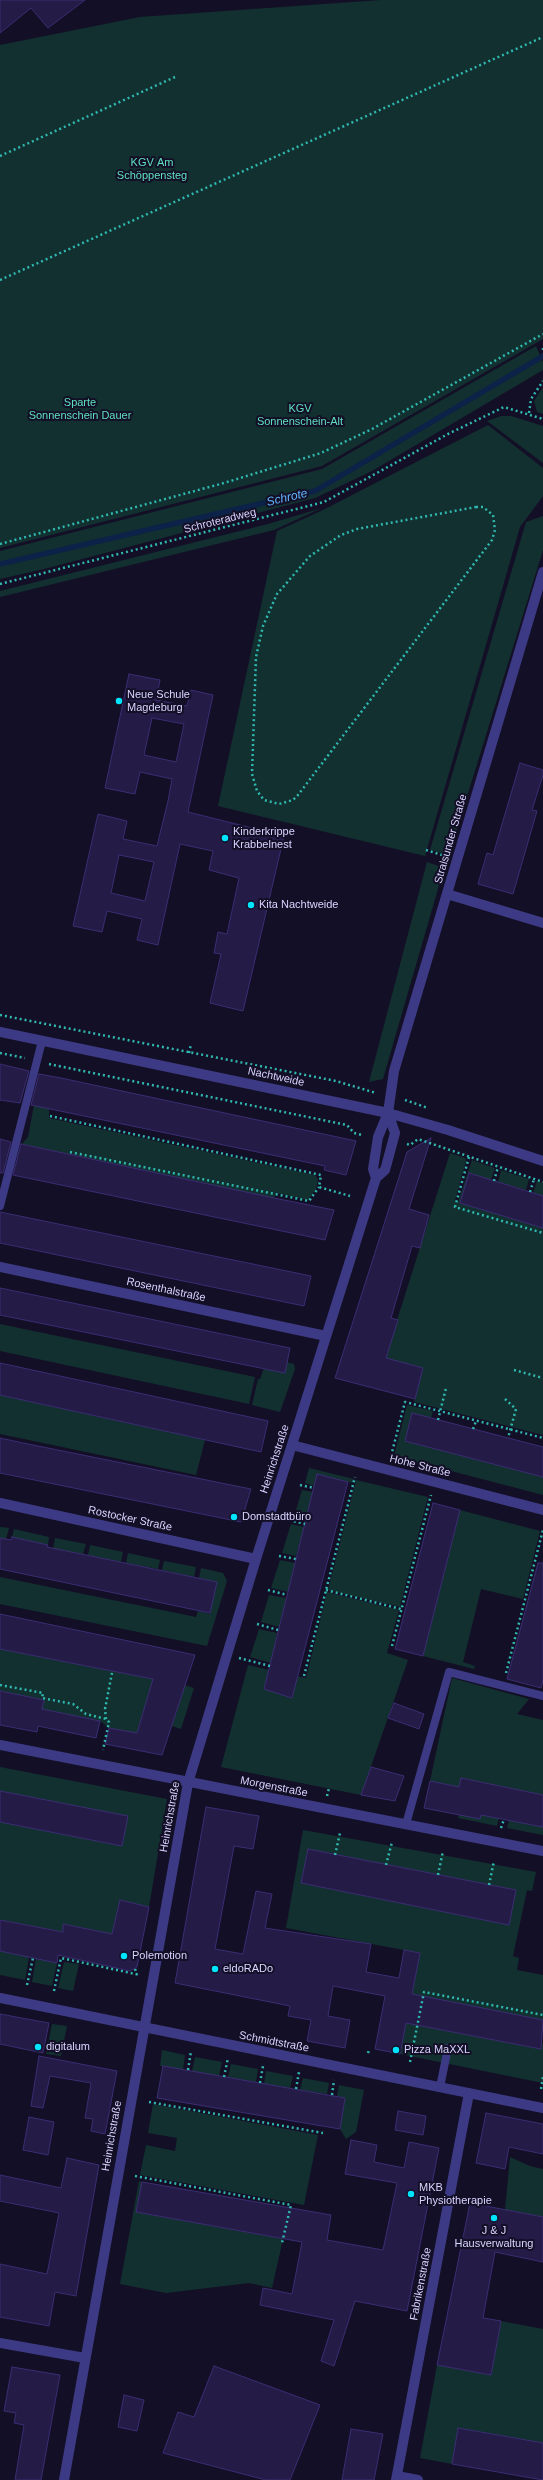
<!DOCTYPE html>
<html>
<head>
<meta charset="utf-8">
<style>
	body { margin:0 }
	canvas { display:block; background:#130f26 }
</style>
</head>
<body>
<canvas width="543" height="2480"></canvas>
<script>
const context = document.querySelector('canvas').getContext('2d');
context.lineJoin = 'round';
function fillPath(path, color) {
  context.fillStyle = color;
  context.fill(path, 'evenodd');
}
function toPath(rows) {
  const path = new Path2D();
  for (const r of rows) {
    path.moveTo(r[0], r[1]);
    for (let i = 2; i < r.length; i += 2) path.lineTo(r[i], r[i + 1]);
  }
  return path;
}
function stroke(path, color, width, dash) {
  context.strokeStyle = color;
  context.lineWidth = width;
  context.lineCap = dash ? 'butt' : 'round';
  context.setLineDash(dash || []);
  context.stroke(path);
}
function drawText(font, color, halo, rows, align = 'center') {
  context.font = font + ' Arial,sans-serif';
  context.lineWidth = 4;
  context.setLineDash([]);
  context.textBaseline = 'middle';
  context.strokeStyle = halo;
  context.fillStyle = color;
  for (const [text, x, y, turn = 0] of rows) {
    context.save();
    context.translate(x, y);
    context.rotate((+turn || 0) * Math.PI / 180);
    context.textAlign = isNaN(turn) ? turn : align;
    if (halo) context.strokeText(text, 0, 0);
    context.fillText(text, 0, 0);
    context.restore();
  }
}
const green = toPath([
	[381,0,543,0,543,339,322,466,0,548,0,45,140,17],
	[536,346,543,362,543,370,372,471,315,498,44,569,0,579,0,551,322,469],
	[543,387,543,414,537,412,534,401],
	[501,416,511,416,543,426,543,463,487,421],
	[488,425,543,468,543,496,520,527,425,856,218,806,277,531,323,510],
	[322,508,274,530,0,597,0,591,268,524],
	[543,516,543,550,449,855,430,850,526,522],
	[427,862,444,868,383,1079,369,1082],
	[34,1105,49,1109,49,1118,315,1175,318,1180,316,1189,308,1200,276,1193,274,1198,22,1144,28,1137],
	[450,1153,465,1158,466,1161,455,1201,458,1202,472,1160,495,1168,491,1180,469,1173,460,1203,543,1228,543,1435,414,1402,423,1368,385,1358],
	[501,1170,529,1179,526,1190,498,1182],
	[537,1181,543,1183,543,1196,533,1193],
	[0,1324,255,1377,249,1404,0,1351],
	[287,1362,294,1364,295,1369,280,1412,252,1405,258,1379,260,1379,264,1368],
	[0,1395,205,1440,196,1475,0,1434],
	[407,1405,433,1411,431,1418,412,1414,405,1441,543,1477,543,1495,394,1456],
	[309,1468,354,1479,353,1483,317,1474,314,1486,305,1483],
	[356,1480,428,1497,400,1607,328,1590],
	[302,1490,313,1492,305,1521,294,1517],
	[460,1510,540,1531,523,1599,481,1589,463,1662,475,1666,474,1669,423,1656],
	[291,1524,304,1527,296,1556,282,1553],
	[0,1527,9,1528,6,1539,0,1538],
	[14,1529,49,1537,48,1545,12,1537],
	[55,1538,86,1544,83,1554,53,1549],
	[90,1545,123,1552,121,1562,88,1555],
	[128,1553,160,1560,158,1569,126,1563],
	[280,1560,295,1563,288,1592,271,1588],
	[164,1561,196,1567,194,1577,162,1570],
	[201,1568,223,1573,227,1581,207,1646,0,1604,0,1577,196,1617,198,1611,210,1614,216,1582,199,1578],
	[327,1592,399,1610,387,1653,408,1660,361,1795,221,1767,248,1665,269,1670,264,1689,292,1697,297,1676,306,1678],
	[269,1595,286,1598,279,1627,261,1622],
	[259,1629,277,1633,271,1663,250,1657],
	[0,1649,153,1679,137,1733,109,1728,100,1721,42,1709,43,1700,0,1691],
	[452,1678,529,1699,517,1714,543,1720,543,1795,461,1778,459,1787,430,1781],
	[185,1685,194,1688,181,1729,172,1726],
	[0,1767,167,1799,149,1907,120,1900,112,1934,64,1924,63,1932,0,1920],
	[459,1815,481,1815,499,1818,497,1826,458,1818],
	[509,1820,543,1827,543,1835,507,1828],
	[303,1830,536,1872,532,1891,527,1890,513,1956,519,1958,517,1970,543,1975,543,2020,425,1997,420,2026,541,2049,543,2041,543,2083,400,2054,420,1953,286,1928],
	[308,1849,516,1890,509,1925,301,1883],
	[0,1951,29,1957,25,1980,0,1975],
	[36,1958,57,1963,52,1986,32,1982],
	[64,1962,79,1964,73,1991,58,1988],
	[52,2024,67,2026,61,2056,46,2054],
	[162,2050,185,2055,183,2070,160,2066],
	[195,2057,222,2062,219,2076,192,2071],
	[231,2064,258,2069,256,2082,228,2077],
	[266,2071,293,2076,290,2088,264,2084],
	[303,2078,329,2083,327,2094,300,2090],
	[339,2085,364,2090,356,2132,346,2139,340,2129,345,2098,337,2096],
	[153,2104,318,2135,304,2205,140,2175,146,2145,175,2151,177,2138,148,2133],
	[510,2157,530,2166,543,2169,543,2217,505,2210],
	[139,2181,142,2182,136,2212,283,2239,272,2288,249,2283,166,2293,120,2284],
	[501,2321,543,2329,543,2443,459,2428,452,2464,420,2458,437,2365,491,2375]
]);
const stream = toPath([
	[0,564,315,491,543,356]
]);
const building = toPath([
	[0,0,85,0,48,28,31,8,0,33,0,0],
	[129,674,160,680,156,700,187,706,191,690,213,695,188,812,284,836,243,1011,210,1003,221,954,214,953,218,932,227,934,239,878,209,870,213,851,180,844,158,945,137,940,142,919,107,911,102,932,73,926,98,814,127,821,123,839,157,846,168,801,172,779,140,772,135,794,105,788,129,674],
	[152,718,184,724,176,762,144,755,152,718],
	[119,855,154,862,145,901,111,893,119,855],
	[520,763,543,770,543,775,532,810,537,811,513,894,478,884,487,853,493,855,520,763],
	[0,1064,29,1071,20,1103,0,1100,0,1064],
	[39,1074,61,1078,356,1141,346,1175,324,1170,325,1166,31,1105,39,1074],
	[431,1138,409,1209,429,1215,420,1248,412,1246,391,1318,398,1320,386,1358,423,1368,415,1399,335,1378,407,1152,431,1138],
	[0,1139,11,1142,3,1173,0,1173,0,1139],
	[21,1144,274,1198,334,1210,325,1240,13,1175,21,1144],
	[469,1173,543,1196,543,1228,460,1203,469,1173],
	[0,1212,311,1276,304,1306,0,1243,0,1212],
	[0,1288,290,1348,285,1373,0,1315,0,1288],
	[0,1363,268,1421,261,1452,0,1395,0,1363],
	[412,1413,543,1447,543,1477,405,1441,412,1413],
	[0,1438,23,1443,251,1489,241,1522,0,1473,0,1438],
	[317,1474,348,1482,292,1698,264,1689,317,1474],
	[433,1503,460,1510,423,1656,395,1649,433,1503],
	[12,1537,48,1545,47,1547,217,1582,210,1613,0,1569,0,1538,11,1540,12,1537],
	[538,1563,543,1563,543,1680,541,1688,507,1679,538,1563],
	[0,1614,195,1655,162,1755,105,1744,109,1728,137,1733,153,1679,0,1649,0,1614],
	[0,1691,44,1700,42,1709,100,1721,96,1738,38,1726,37,1732,0,1725,0,1691],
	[394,1703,424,1714,419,1729,388,1718,394,1703],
	[371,1767,404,1776,395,1801,361,1795,371,1767],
	[461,1778,543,1795,543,1827,481,1815,480,1819,424,1808,430,1781,459,1787,461,1778],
	[0,1791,128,1816,122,1846,0,1822,0,1791],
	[206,1807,259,1816,253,1849,234,1846,215,1949,243,1954,256,1891,272,1894,265,1928,371,1944,366,1972,399,1978,404,1950,420,1953,412,1994,543,2020,541,2049,406,2023,400,2054,375,2049,385,1996,333,1986,328,2016,350,2020,345,2048,307,2041,311,2020,288,2016,290,2006,175,1983,206,1807],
	[308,1849,516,1890,509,1925,301,1883,308,1849],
	[120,1900,149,1907,137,1967,130,1971,58,1955,57,1963,0,1951,0,1920,63,1932,63,1924,112,1934,120,1900],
	[0,2014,49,2023,43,2053,0,2044,0,2014],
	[39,2056,117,2071,105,2134,91,2131,93,2119,85,2118,91,2083,50,2076,43,2108,31,2106,39,2056],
	[163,2066,345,2098,340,2129,157,2098,163,2066],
	[398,2111,426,2116,423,2135,395,2130,398,2111],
	[486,2113,543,2124,543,2154,509,2147,505,2169,476,2163,486,2113],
	[29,2117,54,2122,48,2155,23,2150,29,2117],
	[351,2140,377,2145,374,2162,404,2168,409,2142,439,2148,407,2311,355,2301,334,2366,321,2361,334,2320,260,2305,263,2288,292,2294,302,2242,136,2212,142,2182,331,2215,327,2240,383,2250,397,2183,345,2174,351,2140],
	[67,2158,99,2165,76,2296,55,2292,49,2326,0,2317,0,2264,47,2274,59,2213,0,2201,0,2175,61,2188,67,2158],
	[470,2203,543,2217,543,2262,495,2252,483,2318,501,2321,491,2375,437,2365,470,2203],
	[214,2366,320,2405,290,2480,266,2480,163,2453,178,2412,194,2417,214,2366],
	[12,2367,60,2375,41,2480,15,2480,24,2425,14,2423,16,2413,4,2411,12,2367],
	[124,2395,144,2400,137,2431,118,2427,124,2395],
	[458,2428,543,2443,543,2480,452,2464,458,2428],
	[351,2429,383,2434,374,2480,342,2480,351,2429]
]);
const path = toPath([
	[0,156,175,77],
	[0,280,543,37],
	[543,348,543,350],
	[529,413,531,399,543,381],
	[476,507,483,507,493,515,495,530,492,540,298,795,293,800,279,804,264,800,257,791,252,774,256,657,263,626,277,594,310,556,341,535,357,529,476,507],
	[0,544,224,483,321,453,372,429,543,334],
	[0,584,324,502,448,434,504,407,543,419],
	[426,850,445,856],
	[0,1015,336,1081,376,1093],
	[0,1053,25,1058],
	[189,1053,191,1044],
	[49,1064,347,1125,354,1133,362,1135],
	[405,1100,428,1108],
	[50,1116,321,1175,319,1187,350,1196],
	[407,1144,410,1145,418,1139,543,1182],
	[70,1152,309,1201,319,1187],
	[469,1157,455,1207,543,1233],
	[494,1181,498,1167],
	[530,1192,534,1179],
	[514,1370,543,1378],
	[505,1399,516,1409,508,1438],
	[438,1420,446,1388],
	[473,1429,476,1421],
	[391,1456,405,1402,543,1438],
	[300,1485,314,1488],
	[289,1520,305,1524],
	[279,1556,296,1559],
	[268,1590,287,1595],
	[326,1590,401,1609],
	[257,1624,278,1630],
	[392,1646,431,1495],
	[239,1658,270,1666],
	[506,1673,543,1530],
	[304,1676,355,1477],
	[0,1685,43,1693,42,1698,73,1704,86,1714,106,1719,109,1722,103,1750],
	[106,1719,105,1709,112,1673],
	[327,1796,329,1788],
	[501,1828,504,1819],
	[335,1855,340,1833],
	[386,1865,392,1842],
	[438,1875,443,1851],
	[489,1885,494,1861],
	[135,1969,137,1975],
	[27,1985,33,1958],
	[54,1991,61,1958,140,1975],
	[368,2053,369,2050],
	[410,2062,424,1992,543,2015],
	[188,2070,191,2051],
	[224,2077,228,2058],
	[260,2083,263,2066],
	[296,2089,299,2072],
	[541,2089,543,2077],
	[332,2095,334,2080],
	[149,2102,323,2133],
	[135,2176,291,2205,282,2243]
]);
const lane = toPath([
	[0,1206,42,1041],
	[406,1824,449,1672,543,1696],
	[440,2087,448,2048]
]);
const street = toPath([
	[447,894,543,923],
	[0,1032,388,1113,448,1130,543,1161],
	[376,1178,373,1169,378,1137,388,1113],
	[0,1267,326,1336],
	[292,1445,543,1510],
	[0,1503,256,1559],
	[0,1745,543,1851],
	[0,1998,543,2108],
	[0,2343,85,2358],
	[397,2476,418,2480],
	[64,2480,188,1783,256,1559,376,1178,385,1170,387,1163,395,1133,388,1113,394,1071,543,572],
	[396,2480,469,2093]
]);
const markers = [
	[119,701,4,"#00e5ff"],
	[225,838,4,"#00e5ff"],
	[251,905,4,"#00e5ff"],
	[234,1517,4,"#00e5ff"],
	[124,1956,4,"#00e5ff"],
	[215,1969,4,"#00e5ff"],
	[38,2047,4,"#00e5ff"],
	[396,2050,4,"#00e5ff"],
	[411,2194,4,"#00e5ff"],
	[494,2218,4,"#00e5ff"]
];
const parkNames = [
	["KGV Am",152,163],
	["Schöppensteg",152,176],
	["Sparte",80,403],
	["Sonnenschein Dauer",80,416],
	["KGV",300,409],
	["Sonnenschein-Alt",300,422]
];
const streetNames = [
	["Schroteradweg",220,521,-14],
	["Stralsunder Straße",451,839,-74],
	["Nachtweide",276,1077,12],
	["Rosenthalstraße",166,1290,12],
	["Heinrichstraße",275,1459,-72],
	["Hohe Straße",420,1466,14],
	["Rostocker Straße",130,1519,12],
	["Morgenstraße",274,1787,11],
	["Heinrichstraße",170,1817,-80],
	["Schmidtstraße",274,2042,11],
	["Heinrichstraße",112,2136,-80],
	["Fabrikenstraße",421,2284,-79]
];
const poiNames = [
	["Neue Schule",127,695],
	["Magdeburg",127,708],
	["Kinderkrippe",233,832],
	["Krabbelnest",233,845],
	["Kita Nachtweide",259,905],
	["Domstadtbüro",242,1517],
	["Polemotion",132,1956],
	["eldoRADo",223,1969],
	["digitalum",46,2047],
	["Pizza MaXXL",404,2050],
	["MKB",419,2188],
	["Physiotherapie",419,2201],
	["J & J",494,2231,"center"],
	["Hausverwaltung",494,2244,"center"]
];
const waterNames = [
	["Schrote",287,498,-13]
];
fillPath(green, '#12302f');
stroke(stream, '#0c2248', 5.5);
fillPath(building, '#241b47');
stroke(building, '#3b2d73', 1);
stroke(path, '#2fb8b0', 2.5, [2, 3]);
stroke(lane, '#3d3a85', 8);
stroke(street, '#3d3a85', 10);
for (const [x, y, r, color] of markers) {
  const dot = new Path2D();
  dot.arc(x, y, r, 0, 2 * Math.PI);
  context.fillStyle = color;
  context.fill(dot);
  stroke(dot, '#130f26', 1.5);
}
drawText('11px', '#5fe0c0', '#130f26', parkNames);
drawText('11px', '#d9d4ff', '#130f26', streetNames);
drawText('11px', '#d9d4ff', '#130f26', poiNames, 'left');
drawText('italic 12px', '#62b6ff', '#130f26', waterNames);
</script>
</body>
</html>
